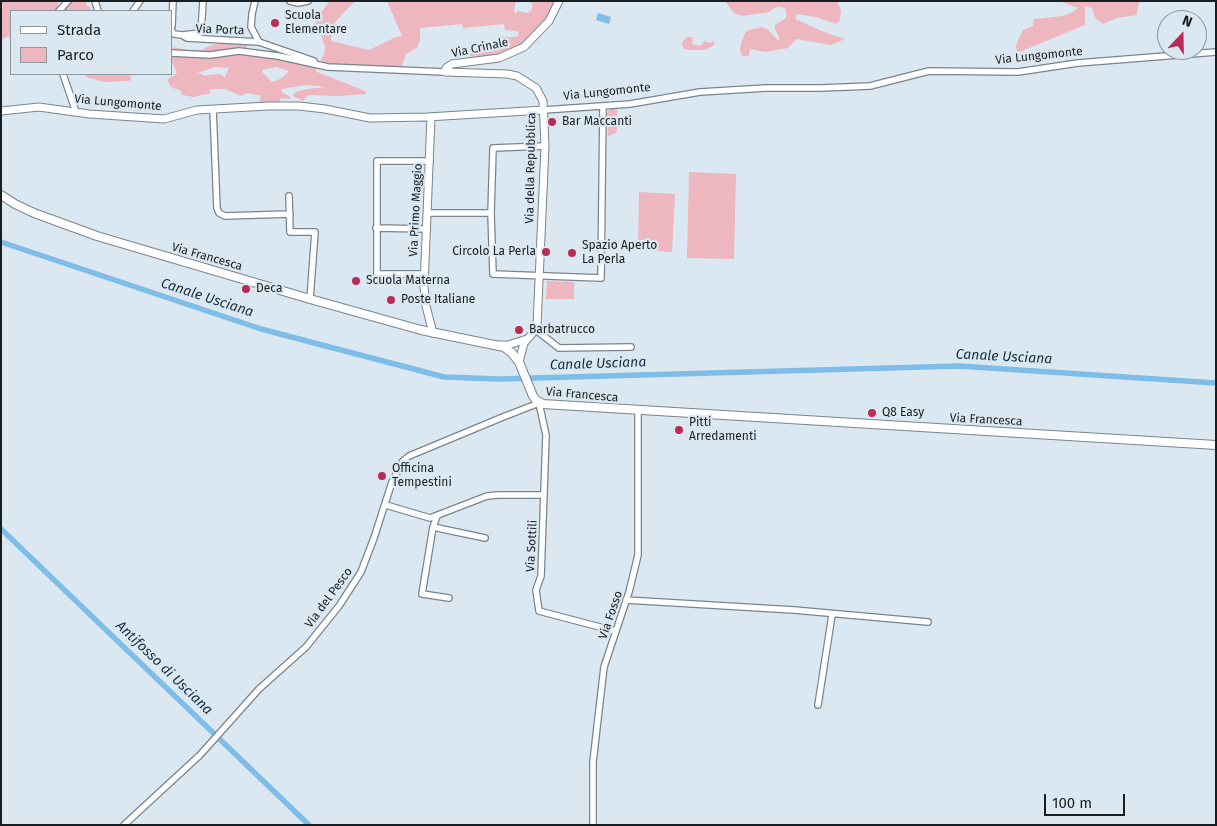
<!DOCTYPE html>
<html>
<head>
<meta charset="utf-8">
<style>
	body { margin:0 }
	#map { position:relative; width:1217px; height:826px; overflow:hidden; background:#dbe8f1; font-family:"Fira Sans",sans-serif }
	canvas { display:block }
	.frame { position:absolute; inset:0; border:2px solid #191e21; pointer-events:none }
	.legend { position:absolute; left:10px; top:10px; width:162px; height:65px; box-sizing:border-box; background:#dbe8f1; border:1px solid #8d979e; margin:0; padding:6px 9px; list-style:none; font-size:15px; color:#191e21 }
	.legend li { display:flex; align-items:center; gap:10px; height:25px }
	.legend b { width:25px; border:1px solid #8d979e }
	.north { position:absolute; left:1157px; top:10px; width:50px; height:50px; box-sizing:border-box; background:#dbe8f1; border:1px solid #8d979e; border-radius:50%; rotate:21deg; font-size:14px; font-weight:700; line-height:20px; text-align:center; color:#191e21 }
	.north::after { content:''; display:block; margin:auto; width:18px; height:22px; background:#ba2b56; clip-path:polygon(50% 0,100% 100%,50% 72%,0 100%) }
	.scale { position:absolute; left:1044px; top:794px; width:81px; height:22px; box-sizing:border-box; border:2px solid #191e21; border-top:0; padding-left:6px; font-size:15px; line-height:18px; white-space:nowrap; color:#191e21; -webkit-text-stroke:4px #dbe8f1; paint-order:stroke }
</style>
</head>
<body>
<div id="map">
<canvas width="1217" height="826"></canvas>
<div class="frame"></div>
<ul class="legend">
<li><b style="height:6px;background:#fff"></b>Strada</li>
<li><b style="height:14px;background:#eeb6bf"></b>Parco</li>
</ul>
<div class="north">N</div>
<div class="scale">100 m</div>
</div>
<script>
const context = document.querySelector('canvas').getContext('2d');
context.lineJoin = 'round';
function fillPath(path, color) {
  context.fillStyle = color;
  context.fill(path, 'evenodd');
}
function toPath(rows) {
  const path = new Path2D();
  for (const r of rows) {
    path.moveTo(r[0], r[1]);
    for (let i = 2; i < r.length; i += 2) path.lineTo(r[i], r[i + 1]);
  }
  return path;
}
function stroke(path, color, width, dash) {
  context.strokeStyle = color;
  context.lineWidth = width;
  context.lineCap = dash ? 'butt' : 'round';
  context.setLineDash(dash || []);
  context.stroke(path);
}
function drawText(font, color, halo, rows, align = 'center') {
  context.font = font + ' "Fira Sans",sans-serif';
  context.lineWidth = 4.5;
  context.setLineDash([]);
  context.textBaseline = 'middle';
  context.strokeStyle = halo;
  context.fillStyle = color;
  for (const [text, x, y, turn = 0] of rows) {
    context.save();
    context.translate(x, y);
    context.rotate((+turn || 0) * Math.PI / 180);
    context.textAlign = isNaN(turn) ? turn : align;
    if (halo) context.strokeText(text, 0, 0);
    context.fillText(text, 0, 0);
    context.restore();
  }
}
const green = toPath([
	[1,1,59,1,57,11,11,11,11,40,8,36,1,40],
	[72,1,86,1,87,6,90,7,91,11,63,11],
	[330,1,355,1,335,22,331,36,331,41,369,50,396,37,402,36,387,1,516,1,514,9,515,14,518,11,527,13,531,11,533,5,530,1,556,1,542,25,522,45,507,52,484,57,478,58,470,56,470,54,484,45,492,47,491,43,498,46,500,37,517,37,519,33,517,31,505,30,504,24,463,28,462,24,420,28,420,41,417,48,406,54,401,68,330,64,320,60,324,55,325,47,320,33,314,30,314,28,318,16],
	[725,1,837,1,841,10,840,20,836,24,816,17,797,14,795,19,824,32,845,39,831,45,796,39,788,48,765,52,750,49,749,56,742,56,740,50,741,43,745,33,749,30,762,27,767,29,779,41,779,37,775,29,775,25,786,18,786,9,780,7,774,8,770,12,742,16,734,13],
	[1059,1,1140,1,1138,6,1137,15,1117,18,1103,24,1095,18,1092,8,1085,6,1085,25,1017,53,1016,45,1023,30,1033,26,1034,19,1063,16,1071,13,1078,8],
	[689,36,693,38,692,44,701,46,704,41,710,43,713,41,715,43,713,46,704,50,688,50,683,48,682,42],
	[220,43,248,43,246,49,267,56,317,68,315,71,365,91,366,94,339,96,308,95,303,101,293,96,294,93,303,90,315,88,324,88,319,86,306,85,282,89,281,92,291,97,290,99,281,98,278,104,258,104,261,97,259,95,247,93,241,96,225,89,212,89,209,90,211,93,193,97,182,95,181,91,171,87,167,80,177,73,171,60,171,47,189,50,203,50,207,47],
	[215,67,229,68,225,77,219,74,208,75,205,76,198,73],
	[276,67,289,71,282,78,272,82,263,73,262,70],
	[82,74,129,74,131,78,130,81,105,82,89,78],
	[610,109,617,109,617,129,616,133,608,136,607,113],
	[689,172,736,174,734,259,687,258],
	[639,192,675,194,672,252,638,250],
	[547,281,574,282,574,299,546,299]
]);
const water = toPath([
	[598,13,611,17,609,24,596,20]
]);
const canal = toPath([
	[1,242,261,329,444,377,499,379,959,366,1216,383],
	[1,529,309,825]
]);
const minor = toPath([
	[95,1,98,11],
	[255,1,252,14,251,27,259,42],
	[290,1,298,3,308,1],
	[59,11,68,1],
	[133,11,140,1],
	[172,26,173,1],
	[172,31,174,34,182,35,187,38,259,42,314,61],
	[182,35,201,33,203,1],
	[171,53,210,55,239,51,278,56,328,67,445,72],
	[63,74,76,112],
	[213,109,217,208,219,213,225,216,290,214],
	[544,110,630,104,700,92,766,88,821,88,870,86,929,71,1018,72,1078,63,1216,52],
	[545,146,493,148,491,213,493,274,601,278,603,106],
	[289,196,290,232,315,232,310,299],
	[428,213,491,213],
	[376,228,427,229],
	[424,274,377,274,377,161,430,161],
	[536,330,559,348,631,347],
	[386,505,430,518,487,496,498,495,544,495],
	[437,516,433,527,422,594,449,598],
	[433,527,485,538],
	[626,600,794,610,928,622],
	[818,705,832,615],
	[124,825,200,755,259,689,306,647,339,606,361,572,374,538,392,482,403,461,409,456,503,417,539,403,546,435,541,576,536,590,539,611,615,631],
	[593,825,593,762,604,667,629,592,638,555,638,410]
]);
const tertiary = toPath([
	[445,72,507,74,517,76,536,88,543,101,545,146,537,326,532,334,524,343,519,362],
	[445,72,446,68,452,64,499,58,524,47,549,21,559,1],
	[1,111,39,107,89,114,164,119,197,110,268,106,299,106,325,109,370,118,427,117,544,110],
	[431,117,424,287,426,306,433,333],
	[499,345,508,345,527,339]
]);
const secondary = toPath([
	[1,195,15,204,34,213,97,236,310,299,421,330,504,347,512,353,519,362,533,396,536,400,543,404,1216,445]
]);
const markers = [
	[275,23,5,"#ba2b56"],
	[552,122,5,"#ba2b56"],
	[546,252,5,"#ba2b56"],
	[572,253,5,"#ba2b56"],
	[356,281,5,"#ba2b56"],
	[246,289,5,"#ba2b56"],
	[391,300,5,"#ba2b56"],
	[519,330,5,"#ba2b56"],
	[872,413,5,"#ba2b56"],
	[679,430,5,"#ba2b56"],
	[382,476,5,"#ba2b56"]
];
const poiNames = [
	["Scuola",285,16],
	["Elementare",285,30],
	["Bar Maccanti",562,122],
	["Spazio Aperto",582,246],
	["La Perla",582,260],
	["Circolo La Perla",536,252,"right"],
	["Scuola Materna",366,281],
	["Deca",256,289],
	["Poste Italiane",401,300],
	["Barbatrucco",529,330],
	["Q8 Easy",882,413],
	["Pitti",689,423],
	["Arredamenti",689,437],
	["Officina",392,469],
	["Tempestini",392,483]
];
const streetNames = [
	["Via Porta",220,30,2],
	["Via Crinale",480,48,-12],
	["Via Lungomonte",1039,56,-6],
	["Via Lungomonte",607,92,-6],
	["Via Lungomonte",118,103,5],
	["Via della Repubblica",531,168,-89],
	["Via Primo Maggio",416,210,-87],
	["Via Francesca",207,257,16],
	["Via Francesca",582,395,5],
	["Via Francesca",986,420,3],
	["Via Sottili",532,546,-87],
	["Via del Pesco",329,598,-54],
	["Via Fosso",611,615,-71]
];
const waterNames = [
	["Canale Usciana",207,298,18],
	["Canale Usciana",1004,357,3],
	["Canale Usciana",598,364,-2],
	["Antifosso di Usciana",164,668,44]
];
fillPath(green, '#eeb6bf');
fillPath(water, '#7dbde7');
stroke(canal, '#7dbde7', 5.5);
stroke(minor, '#79858d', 8);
stroke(tertiary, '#79858d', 9);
stroke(secondary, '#79858d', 10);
stroke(minor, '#fff', 5.5);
stroke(tertiary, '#fff', 7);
stroke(secondary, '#fff', 8);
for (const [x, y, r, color] of markers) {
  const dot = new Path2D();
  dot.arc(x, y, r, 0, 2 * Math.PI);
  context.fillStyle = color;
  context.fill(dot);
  stroke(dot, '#dbe8f1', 2);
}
drawText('12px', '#191e21', '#dbe8f1', poiNames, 'left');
drawText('12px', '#191e21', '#dbe8f1', streetNames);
drawText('italic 14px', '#133042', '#dbe8f1', waterNames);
</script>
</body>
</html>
